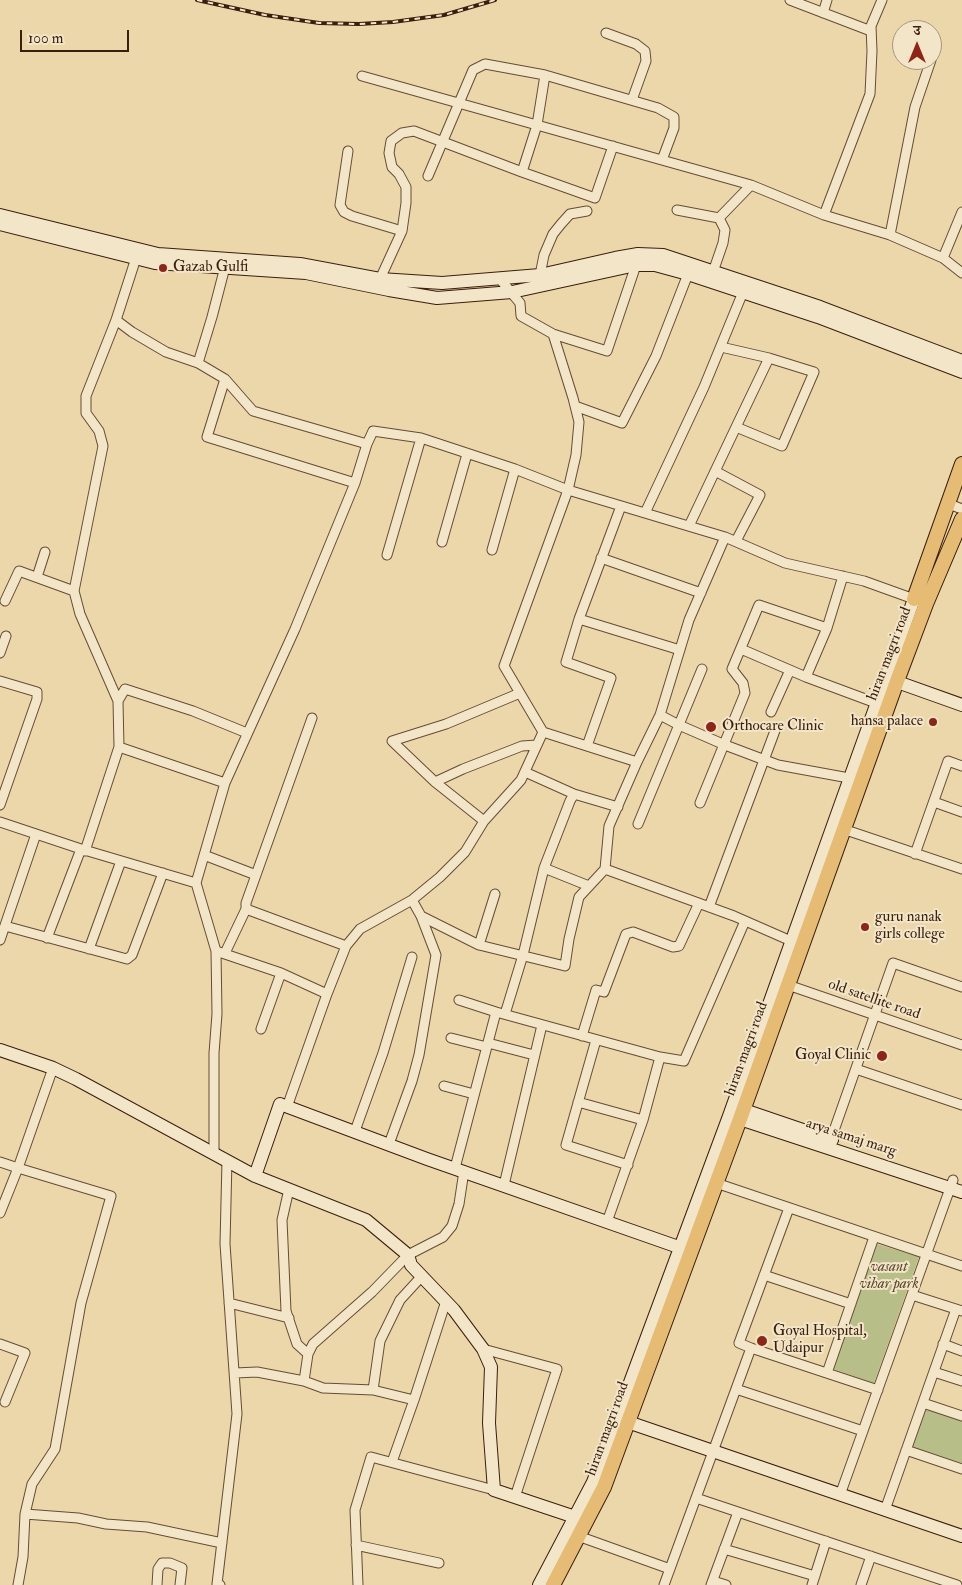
<!DOCTYPE html>
<html>
<head>
<meta charset="utf-8">
<style>
	body { margin:0 }
	#map { position:relative; width:962px; height:1585px; overflow:hidden; background:#ebd7aa; font-family:"IM FELL Double Pica","Noto Serif Devanagari",serif }
	canvas { display:block }
	.north { position:absolute; left:892px; top:20px; width:50px; height:50px; box-sizing:border-box; background:#f2e5c8; border:1px solid #a8957e; border-radius:50%; rotate:0deg; font-size:14px; font-weight:700; line-height:20px; text-align:center; color:#3a1e0e }
	.north::after { content:''; display:block; margin:auto; width:18px; height:22px; background:#8f2418; clip-path:polygon(50% 0,100% 100%,50% 72%,0 100%) }
	.scale { position:absolute; left:20px; top:30px; width:109px; height:22px; box-sizing:border-box; border:2px solid #3a1e0e; border-top:0; padding-left:6px; font-size:15px; line-height:18px; white-space:nowrap; color:#3a1e0e; -webkit-text-stroke:4px #f2e5c8; paint-order:stroke }
</style>
</head>
<body>
<div id="map">
<canvas width="962" height="1585"></canvas>
<div class="north">उ</div>
<div class="scale">100 m</div>
</div>
<script>
const context = document.querySelector('canvas').getContext('2d');
context.lineJoin = 'round';
function fillPath(path, color) {
  context.fillStyle = color;
  context.fill(path, 'evenodd');
}
function toPath(rows) {
  const path = new Path2D();
  for (const r of rows) {
    path.moveTo(r[0], r[1]);
    for (let i = 2; i < r.length; i += 2) path.lineTo(r[i], r[i + 1]);
  }
  return path;
}
function stroke(path, color, width, dash) {
  context.strokeStyle = color;
  context.lineWidth = width;
  context.lineCap = dash ? 'butt' : 'round';
  context.setLineDash(dash || []);
  context.stroke(path);
}
function drawText(font, color, halo, rows, align = 'center') {
  context.font = font + ' "IM FELL Double Pica",serif';
  context.lineWidth = 4;
  context.setLineDash([]);
  context.textBaseline = 'middle';
  context.strokeStyle = halo;
  context.fillStyle = color;
  for (const [text, x, y, turn = 0] of rows) {
    context.save();
    context.translate(x, y);
    context.rotate((+turn || 0) * Math.PI / 180);
    context.textAlign = isNaN(turn) ? turn : align;
    if (halo) context.strokeText(text, 0, 0);
    context.fillText(text, 0, 0);
    context.restore();
  }
}
const green = toPath([
	[877,1244,919,1257,874,1383,833,1369],
	[925,1408,962,1420,962,1465,910,1447]
]);
const street = toPath([
	[790,0,871,31],
	[882,0,871,26,872,51,870,94,824,215,890,235,943,258,962,273],
	[823,13,827,0],
	[606,33,636,44,645,51,646,61,632,100],
	[932,57,935,48],
	[545,75,537,125,522,172,595,198,613,146],
	[362,76,751,185,824,215],
	[348,151,340,205,344,212,352,216,402,231],
	[428,176,473,70,485,64,545,75,658,108,674,117,674,128,662,160],
	[677,210,719,218,751,185],
	[890,235,915,107,931,60],
	[136,258,116,320,132,332,166,352,198,363,225,379,253,411,367,444,373,431,421,438,515,469,568,490,725,537,785,563,864,581,914,599],
	[943,258,962,212],
	[713,272,723,243,725,230,719,218],
	[540,275,544,255,553,234,561,224,570,214,587,211],
	[380,279,402,231,406,203,406,187,399,174,392,167,389,153,391,141,402,133,414,131,522,172],
	[500,279,520,303,521,316,553,334,573,398,579,422,576,455,568,490,504,666,543,732],
	[553,334,607,351,636,265],
	[198,363,212,317,225,267],
	[225,379,207,437,355,483],
	[575,406,622,423,656,356,688,274],
	[736,427,769,358],
	[715,471,760,495,736,541],
	[949,504,962,509],
	[621,506,579,619,680,650],
	[645,513,704,387,743,292],
	[689,526,736,427,782,446,814,372,769,358,721,347],
	[442,542,467,454],
	[492,550,515,469],
	[387,555,421,438],
	[601,558,701,593],
	[37,577,45,552],
	[5,601,19,571,74,591],
	[579,619,566,662,611,678,587,746],
	[741,649,806,677,876,703],
	[0,653,6,636],
	[806,677,827,628,843,576],
	[0,681,37,692,37,699,0,805],
	[118,701,125,689,193,711,247,733],
	[771,712,790,670],
	[660,715,689,620,725,537],
	[119,747,225,783],
	[525,772,574,794,618,807],
	[435,782,463,769,522,746,537,745],
	[934,802,962,812],
	[700,803,745,693,743,683,732,669,759,605,827,628],
	[484,821,435,782,392,741,446,724,520,693],
	[0,822,81,849,196,883],
	[638,824,702,669],
	[843,829,962,869],
	[85,851,119,747,118,701,80,614,74,591,103,446,99,431,86,413,86,396,116,320],
	[915,854,948,761,962,766],
	[204,855,256,875],
	[544,868,589,886],
	[605,869,609,826,637,762],
	[709,907,776,728],
	[246,909,346,946],
	[421,916,479,945,565,966,569,939,579,897,605,869,734,916,791,941],
	[5,926,127,959,132,955,163,873],
	[47,938,81,849],
	[0,940,36,834],
	[479,945,495,894],
	[89,949,121,861],
	[225,953,246,909,246,903,256,875,312,718],
	[785,984,962,1045],
	[327,994,346,946,360,929,412,900],
	[459,1000,496,1012],
	[505,1014,523,955,544,868,570,801,574,794],
	[261,1029,281,973],
	[582,1036,596,990,604,992,626,934,633,932,673,947,679,946,699,903],
	[451,1038,487,1047],
	[596,1040,566,1145,628,1165],
	[488,1043,534,1055],
	[856,1069,962,1105],
	[444,1086,474,1094],
	[578,1102,643,1120],
	[287,1107,327,994,281,973,216,951,196,883,225,783,295,629,355,483,367,444],
	[355,1131,383,1053,412,957],
	[831,1139,893,963,962,987],
	[389,1144,412,1081,419,1055,436,955,421,916,412,900,440,877,465,852,484,821,521,780,543,732,637,762,660,715,679,725,725,745,778,765,849,778],
	[214,1153,214,1053,217,1014,216,951],
	[0,1162,18,1168,0,1213],
	[455,1168,496,1012,660,1057,684,1061,745,921],
	[713,1182,962,1266],
	[504,1185,542,1025],
	[289,1189,282,1220,286,1311,297,1344,308,1354],
	[607,1222,643,1120,660,1057],
	[764,1275,851,1304],
	[912,1295,962,1311],
	[446,1301,414,1400,373,1390,323,1388,304,1381,308,1354,313,1344,372,1292,408,1255,443,1237,452,1226,459,1204,464,1171],
	[229,1303,289,1318],
	[0,1344,25,1353,5,1402],
	[943,1344,962,1351],
	[751,1348,739,1343,789,1208],
	[483,1349,557,1369,515,1497],
	[934,1372,962,1381],
	[235,1373,257,1372,304,1381],
	[827,1373,874,1237],
	[736,1389,863,1431],
	[373,1390,380,1341,400,1300,422,1276],
	[923,1403,962,1416],
	[906,1450,962,1469],
	[392,1462,414,1400],
	[840,1495,953,1180],
	[696,1498,957,1585],
	[885,1510,956,1309],
	[25,1514,78,1518,106,1524,147,1527,222,1543],
	[578,1536,670,1569],
	[356,1545,439,1563],
	[724,1549,815,1576],
	[713,1581,726,1585],
	[18,1585,23,1557,25,1514,32,1484,55,1449,81,1303,111,1196,18,1168,53,1068],
	[157,1585,158,1569,162,1563,170,1563,182,1568,180,1585],
	[220,1585,217,1584,237,1414,225,1244,227,1160],
	[358,1585,355,1510,371,1457,494,1490],
	[664,1585,751,1348,878,1390],
	[711,1585,738,1512],
	[812,1585,826,1541],
	[861,1585,871,1556]
]);
const secondary = toPath([
	[0,215,158,254,300,264,380,279,442,283,540,275,615,258,638,254,663,255,820,307,962,361],
	[0,224,155,263,306,273,389,290,437,298,512,292,636,265,655,265,688,274,818,317,962,372],
	[889,679,962,705],
	[0,1050,53,1068,76,1079,255,1176,366,1220,408,1255,411,1265,454,1310,483,1349,491,1367,489,1423,494,1490,575,1517],
	[735,1107,832,1140],
	[731,1116,962,1192],
	[255,1176,280,1104,427,1159,687,1250],
	[619,1419,962,1536],
	[539,1585,593,1482,729,1116,914,599]
]);
const primary = toPath([
	[914,599,962,464],
	[553,1585,604,1487,740,1119,897,681,926,604,962,519]
]);
const rail = toPath([
	[197,0,265,15,319,23,359,24,393,22,444,15,495,0]
]);
const markers = [
	[163,268,5,"#8f2418"],
	[933,722,5,"#8f2418"],
	[711,727,6,"#8f2418"],
	[865,927,5,"#8f2418"],
	[882,1056,6,"#8f2418"],
	[762,1341,6,"#8f2418"]
];
const poiNames = [
	["Gazab Gulfi",173,268],
	["hansa palace",923,722,"right"],
	["Orthocare Clinic",722,727],
	["guru nanak",875,918],
	["girls college",875,935],
	["Goyal Clinic",871,1056,"right"],
	["Goyal Hospital,",773,1332],
	["Udaipur",773,1349]
];
const streetNames = [
	["hiran magri road",890,654,-69],
	["old satellite road",874,1000,19],
	["hiran magri road",747,1049,-70],
	["arya samaj marg",851,1138,18],
	["hiran magri road",608,1429,-70]
];
const parkNames = [
	["vasant",889,1268],
	["vihar park",889,1285]
];
fillPath(green, '#b8be88');
stroke(street, '#664c35', 11);
stroke(secondary, '#3a1e0e', 14);
stroke(primary, '#3a1e0e', 16);
stroke(street, '#f2e5c8', 9);
stroke(secondary, '#f2e5c8', 12);
stroke(primary, '#e6bc75', 14);
stroke(rail, '#3a1e0e', 4);
stroke(rail, '#f2e5c8', 2, [5.5]);
for (const [x, y, r, color] of markers) {
  const dot = new Path2D();
  dot.arc(x, y, r, 0, 2 * Math.PI);
  context.fillStyle = color;
  context.fill(dot);
  stroke(dot, '#f2e5c8', 2);
}
drawText('15px', '#3a1e0e', '#f2e5c8', poiNames, 'left');
drawText('15px', '#3a1e0e', '#f2e5c8', streetNames);
drawText('italic 15px', '#5a462c', '#f2e5c8', parkNames);
</script>
</body>
</html>
